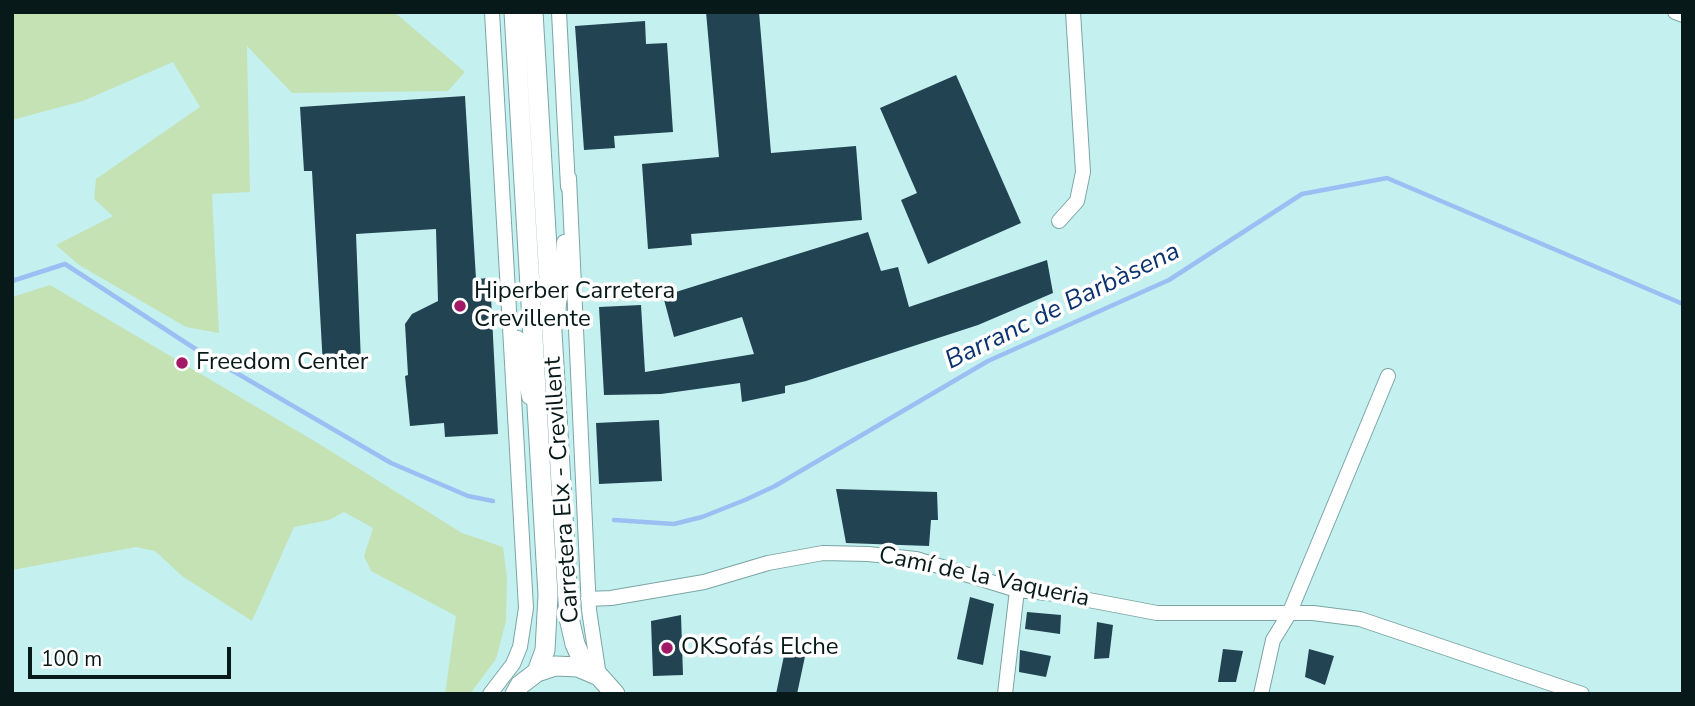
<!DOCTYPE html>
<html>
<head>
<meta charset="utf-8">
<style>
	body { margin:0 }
	#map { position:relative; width:1695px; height:706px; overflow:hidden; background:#c4f0f0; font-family:"Nunito Sans",sans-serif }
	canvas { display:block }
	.frame { position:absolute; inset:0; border:14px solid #081919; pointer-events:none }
	.scale { position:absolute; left:28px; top:647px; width:203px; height:32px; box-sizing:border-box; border:4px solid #081919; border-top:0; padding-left:9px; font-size:21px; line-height:24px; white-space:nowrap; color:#081919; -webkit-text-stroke:5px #fff; paint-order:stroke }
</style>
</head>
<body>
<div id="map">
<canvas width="1695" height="706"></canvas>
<div class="frame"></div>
<div class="scale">100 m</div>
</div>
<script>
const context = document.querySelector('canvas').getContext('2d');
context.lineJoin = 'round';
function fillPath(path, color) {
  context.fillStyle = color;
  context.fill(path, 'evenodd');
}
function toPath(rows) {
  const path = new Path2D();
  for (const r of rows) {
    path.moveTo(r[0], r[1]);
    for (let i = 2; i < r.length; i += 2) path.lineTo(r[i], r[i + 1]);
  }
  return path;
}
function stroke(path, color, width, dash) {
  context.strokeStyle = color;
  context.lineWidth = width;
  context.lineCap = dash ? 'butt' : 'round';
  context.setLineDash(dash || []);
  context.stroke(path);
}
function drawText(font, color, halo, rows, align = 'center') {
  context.font = font + ' "Nunito Sans",sans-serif';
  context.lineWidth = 7;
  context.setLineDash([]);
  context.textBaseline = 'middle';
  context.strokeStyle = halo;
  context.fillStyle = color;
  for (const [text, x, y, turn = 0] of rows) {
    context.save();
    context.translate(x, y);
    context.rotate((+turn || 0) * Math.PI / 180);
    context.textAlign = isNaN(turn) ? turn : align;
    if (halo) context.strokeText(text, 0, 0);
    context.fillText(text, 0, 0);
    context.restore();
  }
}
const green = toPath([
	[12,12,394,12,465,72,448,91,292,93,247,46,250,192,212,194,219,333,186,327,79,265,56,245,113,216,94,199,96,179,200,107,173,62,83,101,12,120],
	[50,285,321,445,462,533,503,547,507,578,506,621,496,659,470,694,445,694,456,616,371,571,364,556,373,528,344,512,329,520,294,527,252,621,182,576,155,551,136,547,12,570,12,297]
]);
const stream = toPath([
	[12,281,65,264,197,350,391,463,468,496,493,501],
	[614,520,674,524,702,517,745,500,775,486,988,361,1169,280,1302,194,1387,178,1683,304]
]);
const building = toPath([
	[706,12,759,12,771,153,856,146,862,220,691,234,692,245,648,249,642,164,719,157],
	[645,21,646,44,667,43,673,132,614,136,615,148,584,150,575,26],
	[956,75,1021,223,928,264,901,200,917,193,880,108],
	[465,96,476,279,490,278,498,434,445,437,444,423,410,426,405,376,408,375,405,324,412,314,438,301,436,229,356,234,361,363,323,366,312,171,304,171,300,107],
	[868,232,881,271,898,267,909,307,1047,260,1053,293,978,325,806,381,785,386,785,393,742,402,740,383,661,394,604,395,599,307,641,305,645,372,754,354,742,317,674,337,663,296],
	[659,420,662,481,599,484,596,423],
	[836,489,937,492,938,520,931,520,929,546,846,543],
	[970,597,994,604,983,665,957,659],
	[1027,612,1061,615,1060,634,1025,629],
	[681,615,683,675,653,676,651,621],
	[1097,622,1113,625,1109,658,1094,659],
	[786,646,807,647,797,694,776,694],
	[1223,649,1243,651,1236,682,1218,682],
	[1309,649,1334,656,1325,685,1305,677],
	[1020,650,1051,656,1046,677,1019,672]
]);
const minor = toPath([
	[559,12,568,187],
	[1675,12,1683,15],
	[569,178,589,610,599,676],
	[1059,221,1077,201,1083,172,1073,12],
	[558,316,564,242],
	[518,338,529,397],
	[588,599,611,598,704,582,768,563,823,553,868,554,916,559,1017,590,1057,594,1157,613,1313,613,1360,619,1582,694],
	[490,694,513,664,520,647,526,608,492,12],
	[1005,694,1017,590],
	[1261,694,1273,640,1289,614,1388,376]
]);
const highway = toPath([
	[514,12,548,595,545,650,537,672],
	[533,12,569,618,575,644,587,671],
	[515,694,520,685,537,672,555,666,578,667,599,676,615,694]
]);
const markers = [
	[460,306,7,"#a21a66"],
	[182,363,7,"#a21a66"],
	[667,648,7,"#a21a66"]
];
const poiNames = [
	["Hiperber Carretera",474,292],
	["Crevillente",474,320],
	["Freedom Center",196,363],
	["OKSofás Elche",681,648]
];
const streetNames = [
	["Carretera Elx - Crevillent",563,490,-94],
	["Camí de la Vaqueria",984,578,12]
];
const waterNames = [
	["Barranc de Barbàsena",1063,307,-26]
];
fillPath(green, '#c5e2b5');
stroke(stream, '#9cbef3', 4.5);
fillPath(building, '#224351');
stroke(minor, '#7ba5a5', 16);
stroke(highway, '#7ba5a5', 21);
stroke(minor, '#fff', 14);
stroke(highway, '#fff', 19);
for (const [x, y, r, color] of markers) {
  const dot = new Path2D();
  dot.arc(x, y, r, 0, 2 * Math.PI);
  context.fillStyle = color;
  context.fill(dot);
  stroke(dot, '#fff', 2.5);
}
drawText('24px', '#081919', '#fff', poiNames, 'left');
drawText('24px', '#081919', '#fff', streetNames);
drawText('italic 26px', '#0a326f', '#fff', waterNames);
</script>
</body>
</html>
